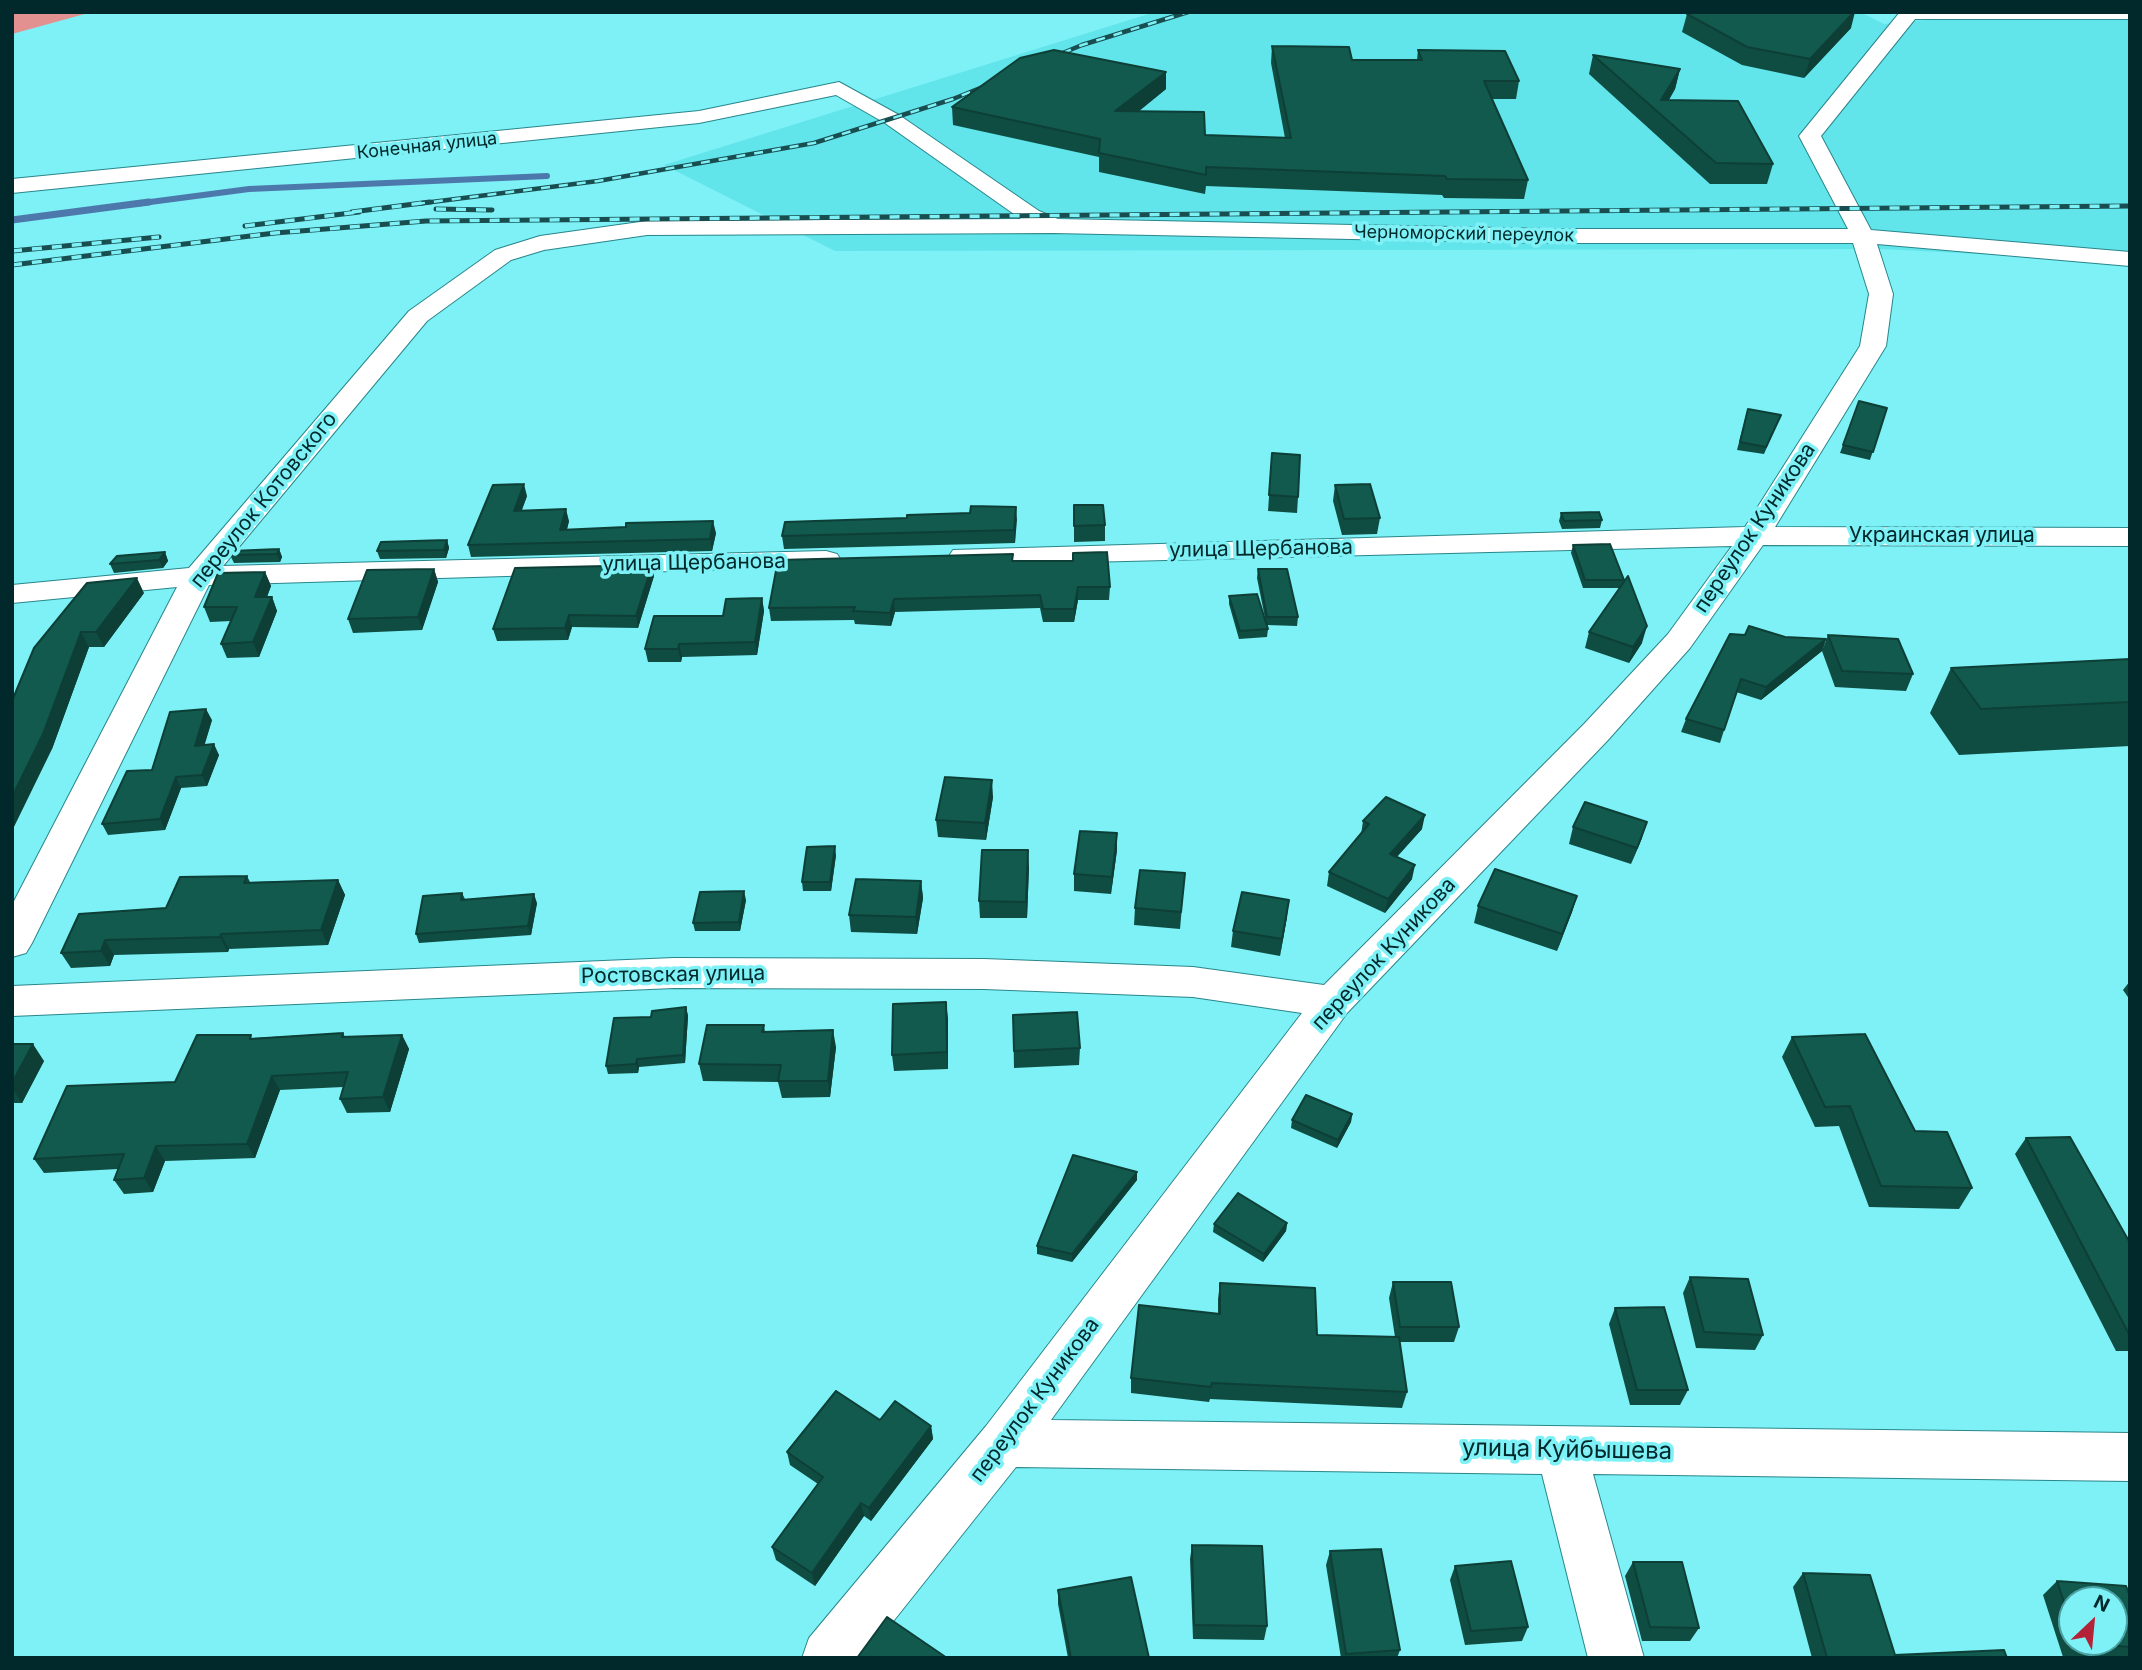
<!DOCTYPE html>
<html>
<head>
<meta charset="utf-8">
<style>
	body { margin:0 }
	#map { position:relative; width:2142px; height:1670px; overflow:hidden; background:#7df1f6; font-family:Inter,sans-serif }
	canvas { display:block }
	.frame { position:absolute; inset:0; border:14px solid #01282a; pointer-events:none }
	.north { position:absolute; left:2058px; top:1586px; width:70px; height:70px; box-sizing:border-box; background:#7df1f6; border:2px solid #4ba1a4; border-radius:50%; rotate:26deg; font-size:19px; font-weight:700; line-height:28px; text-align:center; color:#01282a }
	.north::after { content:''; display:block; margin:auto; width:24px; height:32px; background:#b42238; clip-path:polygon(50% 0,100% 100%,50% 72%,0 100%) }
</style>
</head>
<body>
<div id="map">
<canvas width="2142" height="1670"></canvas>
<div class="frame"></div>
<div class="north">N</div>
</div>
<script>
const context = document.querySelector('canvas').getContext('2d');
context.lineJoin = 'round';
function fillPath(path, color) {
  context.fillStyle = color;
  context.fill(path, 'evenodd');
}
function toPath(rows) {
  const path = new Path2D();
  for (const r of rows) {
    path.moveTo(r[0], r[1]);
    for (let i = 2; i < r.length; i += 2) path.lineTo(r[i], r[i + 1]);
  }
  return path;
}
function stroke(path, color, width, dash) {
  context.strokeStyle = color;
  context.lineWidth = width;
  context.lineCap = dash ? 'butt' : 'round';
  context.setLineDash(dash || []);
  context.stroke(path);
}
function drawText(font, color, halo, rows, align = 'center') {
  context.font = font + ' Inter,sans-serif';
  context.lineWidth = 7;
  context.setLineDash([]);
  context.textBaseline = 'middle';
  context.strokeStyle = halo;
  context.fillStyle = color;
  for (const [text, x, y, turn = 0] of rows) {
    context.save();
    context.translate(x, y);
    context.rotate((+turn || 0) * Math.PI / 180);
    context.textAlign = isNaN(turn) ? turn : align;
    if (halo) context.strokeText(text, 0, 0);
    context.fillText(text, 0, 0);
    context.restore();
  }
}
const built = toPath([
	[1155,12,1860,12,1884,24,1935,19,2130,18,2130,262,1883,249,835,251,664,165]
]);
const green = toPath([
	[12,12,92,12,12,34]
]);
const streamFar1 = toPath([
	[135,204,249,189,547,176]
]);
const stream = toPath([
	[12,220,149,202]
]);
const minor = toPath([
	[1900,12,2130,12,2130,19,1915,19,1821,136,1871,230,2130,252,2130,266,1877,244,1893,294,1886,346,1775,527,2130,528,2130,546,1763,545,1690,648,1608,740,1347,1013,1051,1420,2130,1433,2130,1481,1593,1474,1644,1658,1588,1658,1542,1474,1016,1467,864,1658,802,1658,809,1638,986,1426,1302,1013,1193,997,984,989,674,988,12,1016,12,986,674,958,984,959,1193,967,1324,985,1584,724,1668,634,1732,546,964,565,953,562,949,556,953,550,1745,527,1860,346,1869,294,1853,243,1550,243,1053,233,647,235,544,250,511,260,427,321,223,566,826,551,837,554,841,560,837,566,209,585,32,943,26,953,12,957,12,905,177,587,12,603,12,585,189,568,409,311,495,250,540,236,647,221,1021,219,885,123,836,95,699,123,12,193,12,179,699,111,839,82,899,115,1039,211,1058,219,1550,229,1848,229,1799,136,1900,12]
]);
const railFar1 = toPath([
	[1046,60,1082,45,1188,12],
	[416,204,598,181,814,143,953,99,995,82]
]);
const rail = toPath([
	[436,209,492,210],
	[352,212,430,202],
	[245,226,359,212],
	[12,251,159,237],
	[12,265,275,233,426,221,2130,206]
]);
const wall = toPath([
	[1687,14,1851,28,1804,78,1742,65,1682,32],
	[1272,46,1352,60,1417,60,1418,50,1519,81,1516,99,1492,99,1528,180,1524,199,1444,198,1442,195,1206,186,1205,194,1099,172,1099,157,953,125,952,107,1166,89,1138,112,1205,135,1285,138,1271,63],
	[1593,55,1680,69,1675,89,1669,100,1773,164,1767,184,1710,184,1589,74],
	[1859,401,1887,408,1870,460,1840,453],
	[1781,415,1764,454,1737,450,1746,416],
	[1272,453,1298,497,1297,513,1268,511],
	[1335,485,1380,518,1377,534,1342,535,1333,501],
	[527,496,522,510,569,521,567,530,716,533,712,551,471,557,468,545],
	[1074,505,1105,525,1105,541,1074,542],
	[1016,507,1015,543,784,549,782,536,907,518,970,513],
	[1561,513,1602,520,1600,528,1562,529,1559,521],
	[447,540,449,548,446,558,380,559,377,551],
	[1573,545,1624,580,1623,583,1642,643,1629,663,1585,648,1589,632,1620,588,1583,588,1571,553],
	[279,549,282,557,280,562,234,563,230,555],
	[165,552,168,561,163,568,114,573,110,564],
	[1013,561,1110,587,1109,600,1078,600,1074,622,1043,622,1040,608,895,612,891,626,855,624,854,620,771,621,769,608],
	[434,569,438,582,422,630,353,633,348,619],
	[1258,569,1298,617,1297,626,1267,625,1268,629,1267,637,1239,639,1229,604,1229,596,1265,618,1257,578],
	[265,572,271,586,267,597,272,597,277,611,259,657,227,658,221,644,231,621,210,622,204,607],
	[654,576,638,628,572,627,568,640,497,641,493,629],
	[144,593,104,647,89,647,52,749,34,648],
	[762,598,764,611,757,655,682,657,681,662,648,662,645,649],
	[1828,635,1913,674,1906,691,1835,687,1822,651],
	[1785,637,1826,639,1822,651,1761,700,1736,692,1720,743,1681,732,1686,719],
	[2130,659,2130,746,1959,755,1930,713,1951,668],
	[212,720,204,745,219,755,207,786,181,788,165,830,108,835,102,824,152,770],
	[993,797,986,840,938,837,936,820],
	[1363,821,1422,829,1397,857,1412,879,1385,913,1327,886,1329,872,1361,835],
	[1573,827,1642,838,1631,864,1569,844],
	[1117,850,1111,894,1074,891,1074,874],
	[836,855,831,891,803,891,802,882],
	[1029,867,1027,918,980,918,979,901],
	[1185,873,1180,929,1134,925,1135,908],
	[247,876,250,882,338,880,345,895,328,945,229,949,228,952,114,955,110,966,71,968,61,953,166,908],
	[921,881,923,898,917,934,851,932,849,915],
	[462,893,465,899,537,903,531,935,419,943,416,934],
	[1577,896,1572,912,1557,951,1474,923,1478,906],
	[746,900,740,931,695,931,693,923],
	[1287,917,1280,956,1231,947,1233,931],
	[2130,981,2130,1000,2123,990],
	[686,1007,688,1016,685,1063,639,1067,638,1073,608,1074,606,1066],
	[1013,1015,1080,1048,1079,1065,1014,1068],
	[948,1018,948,1069,894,1071,892,1055],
	[764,1025,765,1032,836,1047,830,1097,782,1098,778,1082,703,1081,699,1064],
	[343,1033,345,1037,402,1035,409,1049,390,1112,347,1113,340,1099,343,1087,280,1090,255,1158,165,1161,153,1192,124,1194,114,1180,118,1169,44,1173,34,1159,253,1038],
	[1792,1037,1915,1131,1972,1188,1959,1209,1869,1207,1839,1126,1815,1127,1782,1057],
	[12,1044,44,1061,22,1103,12,1103],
	[1352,1114,1351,1122,1337,1148,1291,1128,1292,1120],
	[2026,1138,2130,1243,2130,1351,2116,1351,2015,1154],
	[1137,1172,1137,1180,1072,1262,1037,1254,1037,1246],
	[1287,1223,1286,1231,1263,1262,1213,1232,1214,1224],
	[1690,1277,1763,1335,1755,1350,1696,1348,1683,1293],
	[1393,1282,1459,1327,1454,1342,1400,1342,1407,1392,1402,1408,1210,1399,1209,1402,1131,1393,1131,1378,1218,1314,1218,1299,1220,1283,1317,1335,1395,1337,1389,1298],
	[1615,1308,1688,1390,1680,1405,1630,1405,1609,1324],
	[880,1420,931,1426,933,1439,871,1521,864,1516,815,1586,776,1560,772,1547,818,1484,790,1465,787,1452],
	[1192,1545,1267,1626,1264,1640,1193,1639,1190,1559],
	[1330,1551,1400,1650,1397,1658,1341,1658,1326,1565],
	[1633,1562,1699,1628,1690,1641,1642,1641,1625,1576],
	[1455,1566,1528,1627,1522,1641,1465,1645,1450,1580],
	[1803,1573,1895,1655,2007,1658,1812,1658,1793,1587],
	[2057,1581,2130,1596,2130,1658,2063,1657,2043,1595],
	[2072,1600,2114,1642,2072,1642],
	[1058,1590,1149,1658,1068,1658,1058,1604]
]);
const shadedWall = toPath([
	[1854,12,1855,12,1851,28,1804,78,1810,59],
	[1680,69,1675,89,1660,114,1661,100],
	[1166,72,1166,89,1115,130,1115,111],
	[524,484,527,496,517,522,514,511],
	[1016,507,1017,520,1015,543,1014,530],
	[566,509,569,521,563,542,560,530],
	[713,521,716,533,712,551,710,539],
	[447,540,449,548,446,558,444,550],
	[279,549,282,557,280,562,277,554],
	[165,552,168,561,163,568,159,560],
	[652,565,654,576,638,628,636,616],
	[434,569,438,582,422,630,418,617],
	[265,572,271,586,261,612,255,597],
	[137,578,144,593,104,647,96,632],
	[1078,587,1078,600,1074,622,1074,609],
	[272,597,277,611,259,657,253,642],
	[762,598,764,611,757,655,755,642],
	[894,599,895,612,891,626,890,613],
	[569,615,572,627,568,640,565,628],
	[1647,626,1642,643,1629,663,1633,647],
	[81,632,89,647,52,749,12,831,12,797],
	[1826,639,1822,651,1761,700,1766,687],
	[679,644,682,657,681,662,678,649],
	[206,709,212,720,201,757,195,746],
	[214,744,219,755,207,786,202,775],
	[176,777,181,788,165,830,160,819],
	[992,780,993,797,986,840,985,823],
	[1425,815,1422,829,1387,867,1390,854],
	[1647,822,1642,838,1631,864,1637,848],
	[1117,833,1117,850,1111,894,1112,877],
	[835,846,836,855,831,891,830,882],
	[1028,850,1029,867,1027,918,1026,902],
	[1415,865,1412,879,1385,913,1388,899],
	[338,880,345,895,328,945,321,930],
	[921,881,923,898,917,934,916,917],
	[744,891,746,900,740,931,739,922],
	[534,894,537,903,531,935,528,926],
	[1577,896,1572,912,1557,951,1562,934],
	[1289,900,1287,917,1280,956,1282,939],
	[221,934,229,949,228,952,220,937],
	[105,940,114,955,110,966,101,951],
	[946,1002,948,1018,948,1069,947,1052],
	[686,1007,688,1016,685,1063,683,1055],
	[833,1030,836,1047,830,1097,828,1081],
	[402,1035,409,1049,390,1112,383,1097],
	[33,1044,44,1061,22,1103,12,1088,12,1083],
	[637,1059,639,1067,638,1073,636,1064],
	[272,1076,280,1090,255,1158,247,1144],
	[1352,1114,1351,1122,1337,1148,1338,1140],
	[156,1146,165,1161,153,1192,144,1178],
	[1137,1172,1137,1180,1072,1262,1072,1254],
	[1287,1223,1286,1231,1263,1262,1264,1254],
	[931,1426,933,1439,871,1521,869,1508],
	[861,1503,864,1516,815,1586,812,1573]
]);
const building = toPath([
	[1696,12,1854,12,1810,59,1747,47,1687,14,1696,12],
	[1272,46,1349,47,1352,60,1422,60,1418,50,1505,51,1519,81,1484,81,1528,180,1447,179,1445,176,1206,167,1206,175,1099,153,1100,139,952,107,1020,58,1054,50,1166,72,1115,111,1204,112,1205,135,1291,138,1272,46],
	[1593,55,1680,69,1661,100,1738,101,1773,164,1716,163,1593,55],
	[1859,401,1887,408,1873,452,1843,445,1859,401],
	[1748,409,1781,415,1766,447,1740,442,1748,409],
	[1272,453,1300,455,1298,497,1269,495,1272,453],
	[524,484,514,511,566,509,560,530,626,527,626,523,713,521,710,539,468,545,493,485,524,484],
	[1370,484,1380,518,1344,519,1335,485,1370,484],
	[1074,505,1103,505,1105,525,1074,526,1074,505],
	[971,506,1016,507,1014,530,782,536,785,522,907,518,907,515,970,513,971,506],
	[1599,512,1602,520,1564,521,1561,513,1599,512],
	[447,540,444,550,377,551,381,542,447,540],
	[1610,544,1624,580,1585,580,1573,545,1610,544],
	[279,549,277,554,230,555,232,551,279,549],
	[165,552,159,560,110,564,117,556,165,552],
	[1107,552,1110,587,1078,587,1074,609,1043,609,1040,595,894,599,890,613,853,611,855,607,769,608,778,560,1013,554,1012,561,1073,561,1073,553,1107,552],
	[652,565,636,616,569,615,565,628,493,629,515,568,652,565],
	[434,569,418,617,348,619,367,570,434,569],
	[1258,569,1287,569,1298,617,1267,617,1258,569],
	[265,572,255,597,272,597,253,642,221,644,237,607,204,607,218,573,265,572],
	[1628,576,1647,626,1633,647,1589,632,1628,576],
	[137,578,96,632,81,632,43,734,12,797,12,701,34,648,87,583,137,578],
	[1257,594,1268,629,1240,631,1229,596,1257,594],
	[762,598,755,642,679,644,678,649,645,649,654,616,723,616,726,599,762,598],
	[1749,626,1785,637,1826,639,1766,687,1741,679,1724,730,1686,719,1730,634,1745,635,1749,626],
	[1828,635,1898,639,1913,674,1842,671,1828,635],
	[2130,659,2130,702,1981,709,1951,668,2130,659],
	[206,709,195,746,214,744,202,775,176,777,160,819,102,824,127,771,152,770,170,712,206,709],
	[945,777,992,780,985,823,936,820,945,777],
	[1386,797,1425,815,1390,854,1415,865,1388,899,1329,872,1369,824,1363,821,1386,797],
	[1585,802,1647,822,1637,848,1573,827,1585,802],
	[1080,831,1117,833,1112,877,1074,874,1080,831],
	[835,846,830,882,802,882,807,847,835,846],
	[982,850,1028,850,1026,902,979,901,982,850],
	[1495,869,1577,896,1562,934,1478,906,1495,869],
	[1140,870,1185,873,1181,912,1135,908,1140,870],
	[247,876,244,883,338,880,321,930,221,934,220,937,105,940,101,951,61,953,79,914,166,908,180,877,247,876],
	[856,879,921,881,916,917,849,915,856,879],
	[744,891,739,922,693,923,700,892,744,891],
	[1242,892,1289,900,1282,939,1233,931,1242,892],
	[462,893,461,900,534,894,528,926,416,934,423,896,462,893],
	[946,1002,947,1052,892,1055,893,1004,946,1002],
	[686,1007,683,1055,637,1059,636,1064,606,1066,614,1018,651,1017,652,1011,686,1007],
	[1077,1012,1080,1048,1014,1051,1013,1015,1077,1012],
	[707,1025,764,1025,762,1032,833,1030,828,1081,778,1081,781,1065,699,1064,707,1025],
	[343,1033,342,1037,402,1035,383,1097,340,1099,348,1072,272,1076,247,1144,156,1146,144,1178,114,1180,124,1154,34,1159,67,1086,175,1082,197,1035,251,1035,250,1039,343,1033],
	[1865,1034,1915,1131,1947,1132,1972,1188,1881,1186,1850,1106,1825,1107,1792,1037,1865,1034],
	[12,1044,33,1044,12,1083,12,1044],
	[1306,1095,1352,1114,1338,1140,1292,1120,1306,1095],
	[2070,1137,2130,1243,2130,1336,2026,1138,2070,1137],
	[1073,1155,1137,1172,1072,1254,1037,1246,1073,1155],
	[1238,1193,1287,1223,1264,1254,1214,1224,1238,1193],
	[1690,1277,1748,1279,1763,1335,1704,1332,1690,1277],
	[1393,1282,1451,1282,1459,1327,1400,1327,1393,1282],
	[1220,1283,1315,1288,1317,1335,1399,1337,1407,1392,1212,1383,1211,1387,1131,1378,1139,1305,1220,1314,1220,1283],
	[1664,1307,1688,1390,1637,1390,1615,1308,1664,1307],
	[836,1391,880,1420,895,1401,931,1426,869,1508,861,1503,812,1573,772,1547,823,1477,787,1452,836,1391],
	[1192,1545,1262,1546,1267,1626,1194,1625,1192,1545],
	[1381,1549,1400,1650,1346,1654,1330,1551,1381,1549],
	[1511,1561,1528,1627,1471,1631,1455,1566,1511,1561],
	[1633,1562,1682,1562,1699,1628,1650,1627,1633,1562],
	[1803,1573,1870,1575,1895,1655,2004,1650,2007,1658,1827,1658,1803,1573],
	[1131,1577,1149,1658,1071,1658,1058,1590,1131,1577],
	[2057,1581,2126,1586,2130,1596,2130,1647,2078,1643,2077,1642,2114,1642,2114,1600,2072,1600,2072,1626,2057,1581],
	[887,1617,947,1658,857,1658,887,1617]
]);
const farStreetnames = [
	["Конечная улица",427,146,-6],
	["Черноморский переулок",1464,234,1]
];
const streetNames = [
	["переулок Котовского",264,500,-51],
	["переулок Куникова",1755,528,-56],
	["Украинская улица",1942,536],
	["улица Щербанова",1261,549,-1],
	["улица Щербанова",694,563,-1],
	["переулок Куникова",1384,954,-47],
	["Ростовская улица",673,975,-1],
	["переулок Куникова",1035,1400,-53]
];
const nearStreetnames = [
	["улица Куйбышева",1567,1450,1]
];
fillPath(built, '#61e4ea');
fillPath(green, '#e39091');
stroke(streamFar1, '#4d78ab', 6);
stroke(stream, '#4d78ab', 7);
stroke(minor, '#29868b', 2);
fillPath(minor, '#fff');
stroke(railFar1, '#194e51', 4.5);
stroke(rail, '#194e51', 5);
stroke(railFar1, '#7df1f6', 2.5, [9]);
stroke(rail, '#7df1f6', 3.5, [10]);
fillPath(wall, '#0f4d43');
fillPath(shadedWall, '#0d3f37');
fillPath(building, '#125a4e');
stroke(building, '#0d3f37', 2);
drawText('18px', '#01282a', '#7df1f6', farStreetnames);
drawText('21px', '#01282a', '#7df1f6', streetNames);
drawText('24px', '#01282a', '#7df1f6', nearStreetnames);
</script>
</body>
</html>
